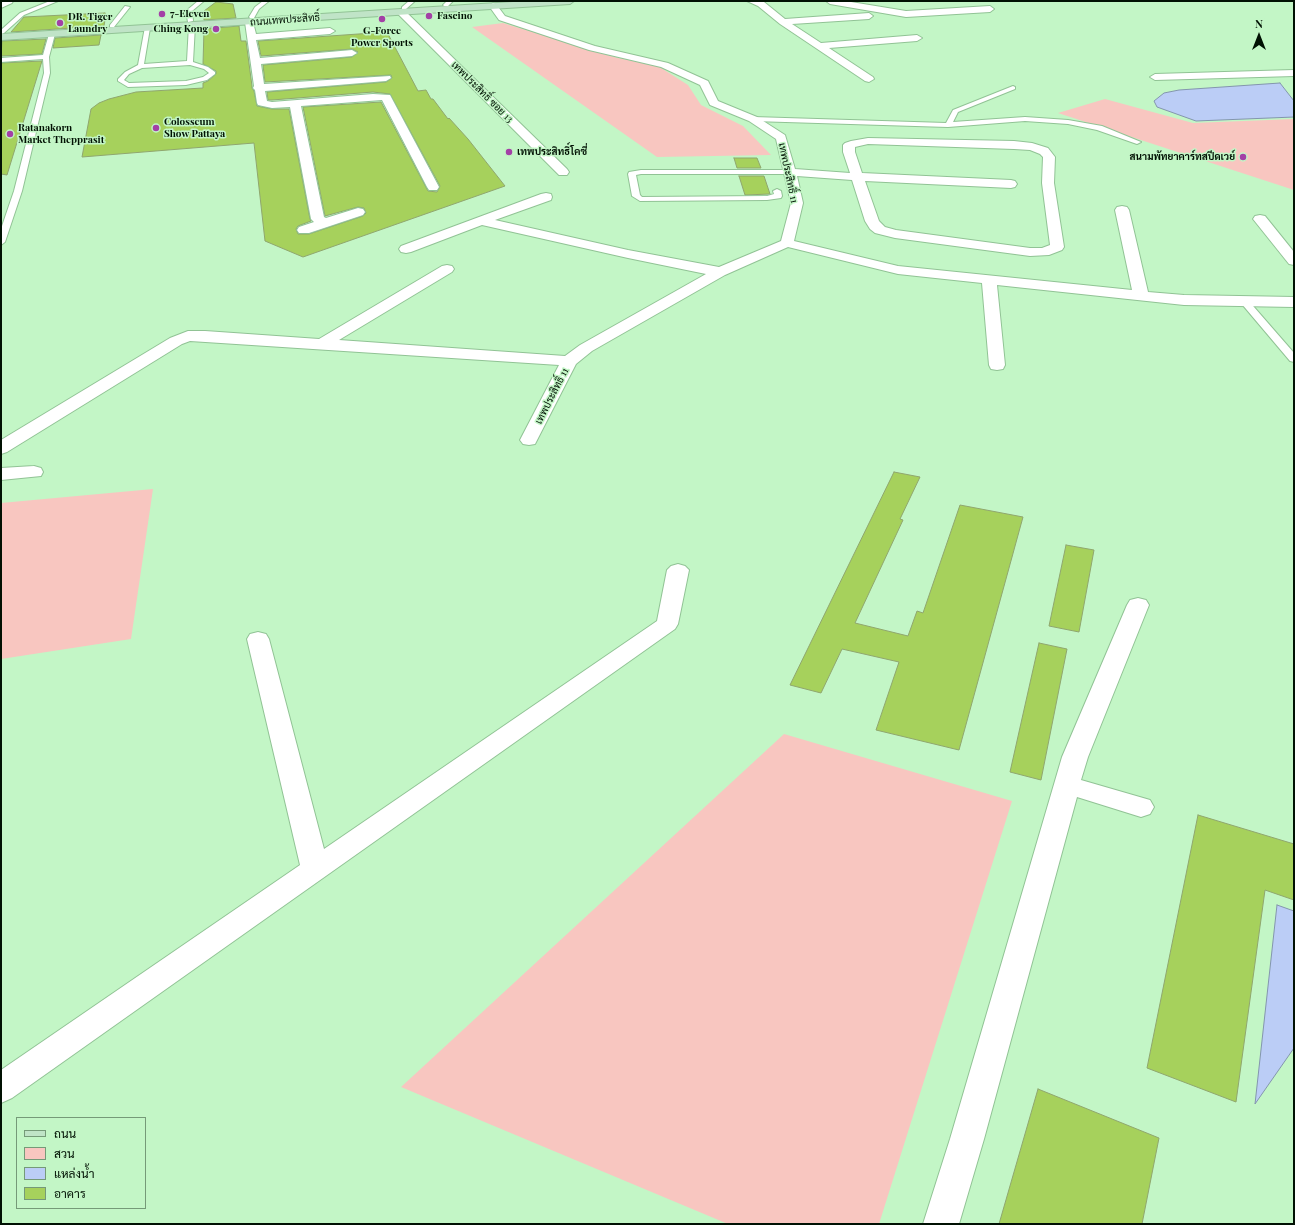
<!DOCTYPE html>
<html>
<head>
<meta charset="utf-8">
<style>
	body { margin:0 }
	#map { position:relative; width:1295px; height:1225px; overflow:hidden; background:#c3f6c6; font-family:"Playfair Display",Sarabun,serif }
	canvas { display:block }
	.frame { position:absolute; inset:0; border:2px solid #011103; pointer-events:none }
	.legend { position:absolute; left:16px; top:1117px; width:130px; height:92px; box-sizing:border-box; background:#c3f6c6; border:1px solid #759a78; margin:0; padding:5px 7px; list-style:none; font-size:12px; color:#011103 }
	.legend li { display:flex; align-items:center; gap:8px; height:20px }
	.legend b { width:20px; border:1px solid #759a78 }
	.north { position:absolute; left:1239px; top:16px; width:40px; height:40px; -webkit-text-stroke:3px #c3f6c6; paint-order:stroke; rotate:0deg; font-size:11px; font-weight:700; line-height:16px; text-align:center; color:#011103 }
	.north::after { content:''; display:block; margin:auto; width:14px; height:18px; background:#011103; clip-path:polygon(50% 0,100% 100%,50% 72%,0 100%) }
</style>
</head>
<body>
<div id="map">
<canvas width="1295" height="1225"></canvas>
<div class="frame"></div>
<ul class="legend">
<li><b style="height:5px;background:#c0e4c7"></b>ถนน</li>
<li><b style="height:11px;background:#f8c6c0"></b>สวน</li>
<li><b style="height:11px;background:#bbcdf6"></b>แหล่งน้ำ</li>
<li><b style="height:11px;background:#a6d15c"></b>อาคาร</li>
</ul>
<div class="north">N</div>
</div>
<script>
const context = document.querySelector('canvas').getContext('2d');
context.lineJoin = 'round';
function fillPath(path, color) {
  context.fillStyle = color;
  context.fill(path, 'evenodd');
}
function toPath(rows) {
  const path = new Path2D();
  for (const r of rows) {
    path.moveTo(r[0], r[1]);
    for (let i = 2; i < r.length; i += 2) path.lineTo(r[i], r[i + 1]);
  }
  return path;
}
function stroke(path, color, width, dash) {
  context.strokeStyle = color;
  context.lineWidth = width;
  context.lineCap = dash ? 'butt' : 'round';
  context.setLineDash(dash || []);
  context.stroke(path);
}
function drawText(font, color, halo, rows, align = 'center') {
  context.font = font + ' "Playfair Display",Sarabun,serif';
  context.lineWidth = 3;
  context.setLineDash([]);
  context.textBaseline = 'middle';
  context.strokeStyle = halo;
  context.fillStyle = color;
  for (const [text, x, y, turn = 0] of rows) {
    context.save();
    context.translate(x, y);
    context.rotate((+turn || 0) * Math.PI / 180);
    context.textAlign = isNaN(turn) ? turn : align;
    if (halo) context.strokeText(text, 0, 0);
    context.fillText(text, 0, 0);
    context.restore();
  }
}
const green = toPath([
	[503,23,618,58,658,66,688,85,701,105,743,126,771,155,657,157,472,27],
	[1105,99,1193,123,1294,119,1294,190,1058,113],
	[153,489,131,639,1,659,1,503],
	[784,734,1012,801,879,1224,728,1224,401,1087]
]);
const water = toPath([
	[1280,83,1294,101,1294,117,1196,121,1157,107,1154,101,1164,93,1179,90,1280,83],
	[1277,905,1294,911,1294,1048,1255,1104,1277,905]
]);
const building = toPath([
	[216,2,233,4,236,18,204,20,204,11,216,2],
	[105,13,106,14,104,26,11,32,24,17,105,13],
	[239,26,241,41,246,41,252,86,252,88,254,91,257,106,272,109,289,109,310,219,311,221,298,226,296,229,298,234,309,234,363,216,366,213,364,208,358,207,325,216,303,107,381,102,428,191,437,192,440,186,390,94,373,92,272,100,268,100,267,92,386,82,392,78,391,75,265,82,263,65,352,57,358,52,352,49,261,56,258,41,387,32,418,91,426,90,431,99,433,99,448,119,449,118,468,139,505,186,303,257,265,241,254,143,82,157,91,109,99,103,109,99,136,92,203,88,203,83,208,81,216,74,216,71,203,64,204,29,239,26],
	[101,35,99,45,53,48,55,38,101,35],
	[46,39,42,54,1,56,2,41,46,39],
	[42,61,7,175,1,174,1,63,42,61],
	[734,158,757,158,761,168,737,168,734,158],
	[739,176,764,176,770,194,745,195,739,176],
	[894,472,920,477,900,519,903,520,855,623,908,636,917,611,923,613,960,505,1023,517,959,750,876,730,899,662,842,649,821,693,790,685,894,472],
	[1066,545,1094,550,1079,632,1049,626,1066,545],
	[1039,643,1067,649,1041,780,1010,772,1039,643],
	[1198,815,1294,844,1294,900,1265,890,1236,1102,1147,1068,1198,815],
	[1038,1089,1159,1138,1142,1224,999,1224,1038,1089]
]);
const lane = toPath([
	[50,1,58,1,24,15,4,33,1,34,1,30,20,13,50,1],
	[198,1,204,1,192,11,193,21,188,22,186,11,198,1],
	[263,1,269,1,259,9,254,18,250,18,249,17,255,7,263,1],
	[409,1,415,1,406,9,402,9,402,7,409,1],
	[447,1,453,1,448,6,444,6,443,5,447,1],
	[125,6,130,7,114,27,110,27,110,25,125,6],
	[192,23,195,25,193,62,208,67,215,72,215,74,207,80,186,85,128,87,118,81,118,79,125,72,138,65,145,27,150,28,144,64,187,61,189,25,192,23],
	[190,65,204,69,209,73,203,77,186,81,129,83,124,80,129,74,142,68,190,65],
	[52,32,55,34,49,57,50,73,22,191,5,242,1,245,1,229,14,191,44,73,43,59,1,62,1,58,43,55,49,34,52,32],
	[1013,86,1015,87,1015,89,958,112,953,122,1025,117,1068,120,1102,126,1141,142,1137,144,1097,130,1068,124,1025,121,948,127,753,121,749,119,753,117,946,123,953,110,1013,86],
	[641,170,789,170,793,172,789,174,641,174,636,175,640,195,642,197,767,196,774,194,773,191,777,189,781,191,782,196,781,198,767,200,640,201,632,196,628,174,629,172,641,170],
	[1244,298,1247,299,1294,353,1294,362,1290,361,1241,303,1239,301,1241,299,1244,298]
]);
const street = toPath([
	[13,1,12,3,1,8,1,2,13,1],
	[747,1,764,2,785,19,869,13,873,16,869,19,792,24,821,43,917,35,922,38,917,41,829,48,873,77,874,79,869,82,865,81,780,24,758,6,747,1],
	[826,1,845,1,906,11,990,6,994,9,990,12,906,17,830,4,826,1],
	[493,3,496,4,505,16,595,46,668,63,708,81,718,101,757,117,785,135,795,169,850,173,843,152,843,145,845,143,851,141,868,138,1014,141,1032,143,1048,148,1055,157,1054,183,1064,247,1062,250,1049,255,1030,256,895,238,875,233,870,229,865,221,852,180,797,176,803,203,794,241,898,266,1132,290,1115,210,1117,207,1122,206,1127,207,1129,210,1148,292,1184,295,1294,297,1294,307,1184,305,997,285,1005,365,1003,369,997,370,991,369,989,365,982,283,898,274,788,247,725,275,592,351,576,364,535,444,529,445,523,444,520,440,559,365,190,341,182,344,7,452,1,454,1,440,170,338,188,331,205,331,319,339,442,266,447,265,452,266,454,269,452,272,339,340,565,356,580,345,706,274,628,258,482,225,411,252,406,253,401,252,399,249,401,246,541,194,546,193,551,194,552,197,551,200,495,220,628,250,719,267,781,241,791,203,776,139,749,121,710,105,700,85,661,67,589,50,499,20,489,6,493,3],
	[868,144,1014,149,1030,150,1040,154,1043,157,1042,183,1050,245,1042,248,1030,248,896,230,885,227,879,221,865,181,1011,188,1015,187,1017,184,1015,181,1011,180,862,173,855,152,855,147,868,144],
	[401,9,404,10,567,169,569,172,567,175,559,175,398,14,397,12,401,9],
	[249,19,253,22,256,34,330,28,335,31,330,34,256,40,260,58,352,50,357,53,352,56,261,64,264,84,390,76,391,78,386,81,265,91,267,101,272,102,373,94,390,95,439,187,437,190,429,190,427,187,382,100,301,106,324,217,326,218,358,208,363,209,365,212,363,215,309,233,299,233,297,230,299,227,314,222,311,219,290,107,272,108,258,105,257,103,255,90,253,88,254,86,245,22,249,19],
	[1294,70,1294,76,1155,80,1150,77,1155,74,1294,70],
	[1260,215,1265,216,1294,252,1294,265,1289,264,1253,219,1255,216,1260,215],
	[34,466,41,468,43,472,41,476,1,480,1,468,34,466],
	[678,564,685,566,689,570,678,624,675,629,12,1098,1,1103,1,1070,300,865,247,639,250,634,258,632,266,634,269,639,324,849,657,621,667,570,671,566,678,564],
	[1138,598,1146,600,1149,605,1088,757,1081,780,1150,800,1154,807,1150,814,1141,817,1077,797,984,1139,959,1224,923,1224,950,1139,1062,757,1127,605,1130,600,1138,598]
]);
const secondary = toPath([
	[529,1,574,1,570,4,1,40,1,34,529,1]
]);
const markers = [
	[162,14,4,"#a340a6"],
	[429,16,4,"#a340a6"],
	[382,19,4,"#a340a6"],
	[60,23,4,"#a340a6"],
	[216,29,4,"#a340a6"],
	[156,128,4,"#a340a6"],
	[10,134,4,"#a340a6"],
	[509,152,4,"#a340a6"],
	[1243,157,4,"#a340a6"]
];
const farPoinames = [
	["7-Eleven",170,14],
	["Fascino",437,16],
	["DR. Tiger",68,17],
	["Laundry",68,29],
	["Ching Kong",208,29,"right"],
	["G-Force",382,31,"center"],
	["Power Sports",382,43,"center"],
	["Colosseum",164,122],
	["Show Pattaya",164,134],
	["Ratanakorn",18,128],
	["Market Thepprasit",18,140],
	["เทพประสิทธิ์โคซี่",517,152],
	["สนามพัทยาคาร์ทสปีดเวย์",1235,157,"right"]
];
const farStreetnames = [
	["ถนนเทพประสิทธิ์",285,20,-4],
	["เทพประสิทธิ์ ซอย 13",482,92,45],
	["เทพประสิทธิ์ 11",788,173,78],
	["เทพประสิทธิ์ 11",552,396,-63]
];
fillPath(green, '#f8c6c0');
fillPath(water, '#bbcdf6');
stroke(water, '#8395ad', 1);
fillPath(building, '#a6d15c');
stroke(building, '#8fa66e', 1);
stroke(lane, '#91c395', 2);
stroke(street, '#91c395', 2);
stroke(secondary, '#91c395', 2);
fillPath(lane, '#fff');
fillPath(street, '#fff');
fillPath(secondary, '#c0e4c7');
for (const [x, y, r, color] of markers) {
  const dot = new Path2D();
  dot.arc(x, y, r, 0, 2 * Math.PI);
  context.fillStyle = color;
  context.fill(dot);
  stroke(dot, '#c3f6c6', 1.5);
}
drawText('bold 10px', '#011103', '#c3f6c6', farPoinames, 'left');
drawText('10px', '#011103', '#c3f6c6', farStreetnames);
</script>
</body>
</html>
